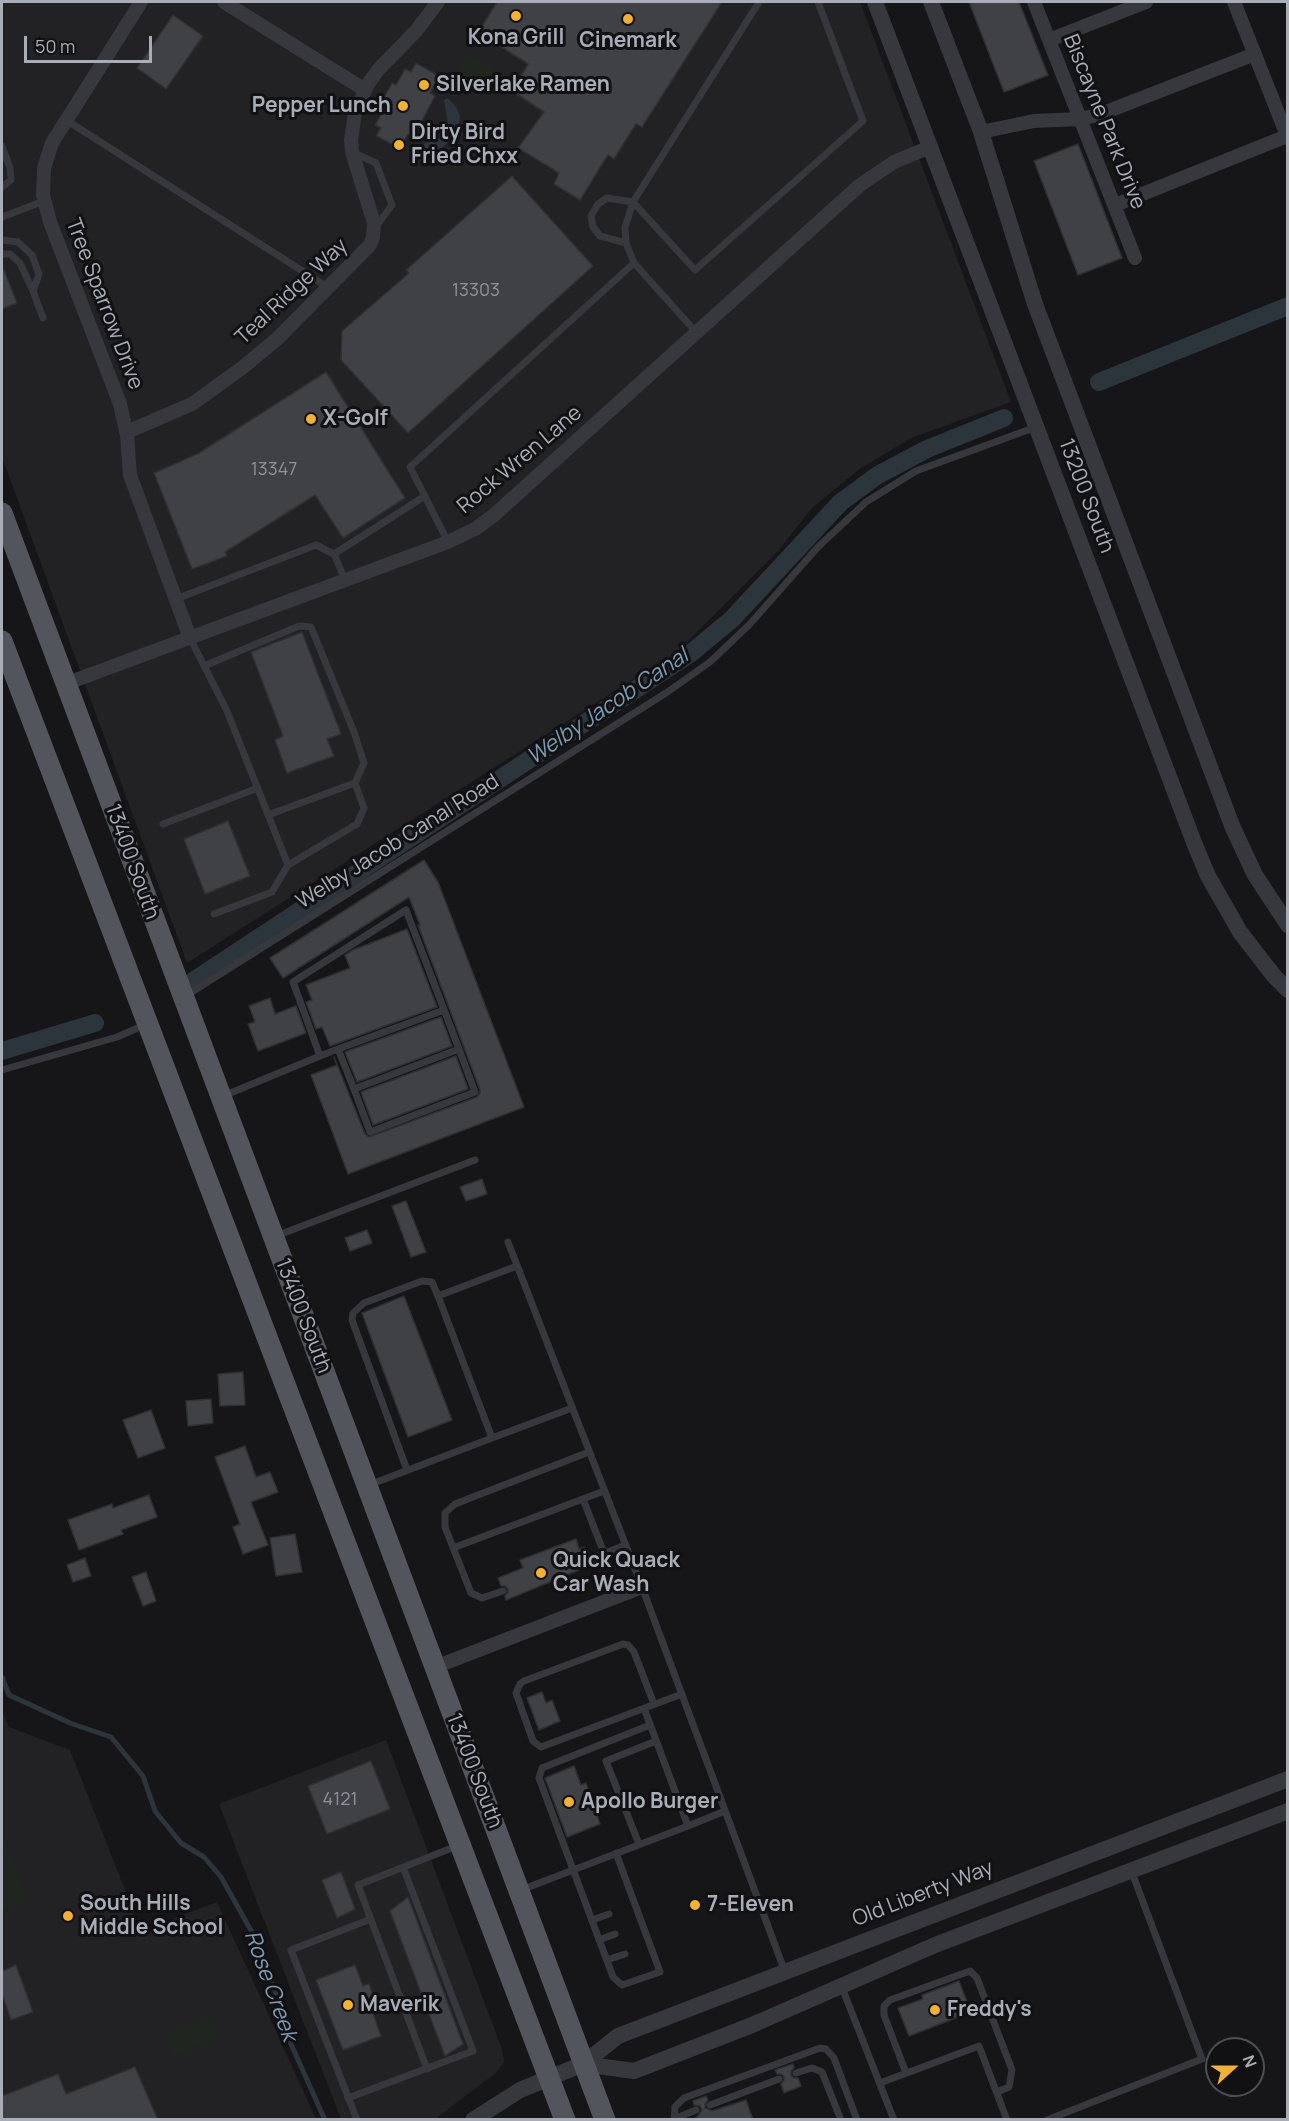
<!DOCTYPE html>
<html>
<head>
<meta charset="utf-8">
<style>
	body { margin:0 }
	#map { position:relative; width:1289px; height:2121px; overflow:hidden; background:#161618; font-family:Manrope,sans-serif }
	canvas { display:block }
	.frame { position:absolute; inset:0; border:3px solid #a8adb8; pointer-events:none }
	.north { position:absolute; left:1205px; top:2037px; width:60px; height:60px; box-sizing:border-box; background:#111113; border:2px solid #4d4f55; border-radius:50%; rotate:69deg; font-size:16px; font-weight:700; line-height:24px; text-align:center; color:#a8adb8 }
	.north::after { content:''; display:block; margin:auto; width:21px; height:27px; background:#f2b134; clip-path:polygon(50% 0,100% 100%,50% 72%,0 100%) }
	.scale { position:absolute; left:24px; top:36px; width:128px; height:27px; box-sizing:border-box; border:3px solid #a8adb8; border-top:0; padding-left:8px; font-size:18px; line-height:21px; white-space:nowrap; color:#a8adb8; -webkit-text-stroke:4px #111113; paint-order:stroke }
</style>
</head>
<body>
<div id="map">
<canvas width="1289" height="2121"></canvas>
<div class="frame"></div>
<div class="north">N</div>
<div class="scale">50 m</div>
</div>
<script>
const context = document.querySelector('canvas').getContext('2d');
context.lineJoin = 'round';
function fillPath(path, color) {
  context.fillStyle = color;
  context.fill(path, 'evenodd');
}
function toPath(rows) {
  const path = new Path2D();
  for (const r of rows) {
    path.moveTo(r[0], r[1]);
    for (let i = 2; i < r.length; i += 2) path.lineTo(r[i], r[i + 1]);
  }
  return path;
}
function stroke(path, color, width, dash) {
  context.strokeStyle = color;
  context.lineWidth = width;
  context.lineCap = dash ? 'butt' : 'round';
  context.setLineDash(dash || []);
  context.stroke(path);
}
function drawText(font, color, halo, rows, align = 'center') {
  context.font = font + ' Manrope,sans-serif';
  context.lineWidth = 6;
  context.setLineDash([]);
  context.textBaseline = 'middle';
  context.strokeStyle = halo;
  context.fillStyle = color;
  for (const [text, x, y, turn = 0] of rows) {
    context.save();
    context.translate(x, y);
    context.rotate((+turn || 0) * Math.PI / 180);
    context.textAlign = isNaN(turn) ? turn : align;
    if (halo) context.strokeText(text, 0, 0);
    context.fillText(text, 0, 0);
    context.restore();
  }
}
const built = toPath([
	[2,2,860,2,1011,402,911,438,861,468,812,508,779,550,679,650,187,963,2,457],
	[2,1711,9,1727,70,1750,141,1931,217,1902,316,2119,2,2119],
	[386,1740,502,2049,504,2062,496,2073,435,2119,341,2119,219,1804]
]);
const green = toPath([
	[470,56,488,65,498,80,489,89,476,94,469,91,458,66],
	[2,1833,27,1901,2,1910],
	[209,2018,218,2039,174,2056,166,2035]
]);
const water = toPath([
	[448,98,456,107,460,115,458,132,442,148,437,158,432,162,423,162,417,158,416,152,430,138,443,132,448,124,444,100]
]);
const stream = toPath([
	[2,1677,9,1695,70,1723,111,1737,143,1776,155,1811,181,1843,204,1857,221,1877,253,1934,277,1996,291,2044,325,2120]
]);
const canal = toPath([
	[1099,382,1288,306],
	[193,981,691,653,732,619,841,502,878,475,927,449,1004,418],
	[2,1051,95,1023]
]);
const building = toPath([
	[497,2,722,2,642,127,636,124,614,159,608,155,580,200,554,184,559,173,518,148,544,112,512,91,528,64,478,32,497,2],
	[969,2,1019,2,1048,75,1004,92,969,2],
	[173,15,203,36,166,89,137,68,173,15],
	[416,63,439,76,430,93,435,96,414,136,408,134,400,148,376,136,381,128,375,125,383,111,378,108,392,83,396,85,405,69,411,72,416,63],
	[1078,144,1122,258,1078,275,1034,161,1078,144],
	[512,176,593,266,408,433,341,360,342,331,409,273,406,270,512,176],
	[2,265,17,303,2,309,2,265],
	[326,372,405,498,343,538,315,495,225,552,227,556,192,569,154,473,199,453,326,372],
	[302,632,341,734,327,739,334,756,287,773,275,740,283,736,251,652,302,632],
	[228,821,250,876,205,894,184,839,228,821],
	[424,860,438,882,524,1107,348,1174,311,1075,337,1065,334,1057,365,1134,369,1137,477,1097,480,1093,480,1090,418,925,420,925,409,897,283,978,270,958,424,860],
	[407,929,437,1007,330,1046,322,1027,316,1029,306,1002,312,1000,306,985,350,968,345,955,353,950,407,929],
	[270,998,275,1014,296,1006,306,1033,258,1051,248,1024,255,1022,249,1006,270,998],
	[441,1017,452,1046,357,1082,345,1052,441,1017],
	[456,1056,468,1089,373,1125,361,1092,456,1056],
	[482,1179,487,1194,466,1201,460,1187,482,1179],
	[406,1201,426,1252,411,1257,392,1206,406,1201],
	[367,1230,372,1243,350,1251,345,1238,367,1230],
	[404,1296,452,1420,408,1437,362,1313,404,1296],
	[243,1372,245,1405,220,1406,218,1374,243,1372],
	[211,1399,213,1423,188,1426,186,1401,211,1399],
	[151,1410,165,1448,138,1458,123,1420,151,1410],
	[245,1446,256,1477,270,1472,278,1492,251,1502,268,1545,243,1554,233,1527,240,1524,215,1457,245,1446],
	[149,1495,157,1517,121,1530,123,1534,79,1550,68,1520,112,1504,113,1508,149,1495],
	[295,1534,302,1572,276,1576,270,1538,295,1534],
	[576,1539,579,1549,584,1547,587,1554,584,1558,584,1562,591,1565,506,1600,505,1596,508,1593,508,1589,505,1586,501,1586,498,1578,523,1568,520,1560,576,1539],
	[85,1558,91,1576,73,1582,67,1565,85,1558],
	[146,1572,156,1601,143,1606,132,1577,146,1572],
	[542,1692,546,1703,552,1700,560,1721,539,1730,527,1698,542,1692],
	[371,1761,390,1809,327,1834,308,1786,371,1761],
	[574,1766,581,1785,586,1783,600,1824,567,1837,545,1778,574,1766],
	[341,1872,355,1909,337,1918,322,1880,341,1872],
	[408,1897,463,2044,445,2056,390,1911,408,1897],
	[16,1965,33,2012,11,2020,2,1994,2,1971,16,1965],
	[355,1965,363,1986,369,1984,374,1997,368,1999,381,2036,343,2050,316,1980,355,1965],
	[959,1981,971,2012,909,2036,898,2008,923,1999,922,1995,959,1981],
	[793,2064,794,2068,791,2071,791,2075,794,2078,798,2078,801,2086,784,2093,781,2084,784,2080,784,2076,780,2074,777,2074,775,2070,793,2064],
	[135,2067,158,2120,2,2120,2,2096,58,2074,66,2094,135,2067],
	[706,2096,708,2100,705,2104,705,2108,712,2111,746,2100,753,2120,693,2120,698,2116,702,2110,700,2106,694,2105,693,2101,706,2096]
]);
const service = toPath([
	[759,2,633,202,695,270,863,121,818,2],
	[66,120,329,288],
	[2,146,10,168,11,180,2,187],
	[354,153,376,163,392,205,375,228],
	[2,217,44,201],
	[2,240,18,242,32,255,39,274,33,291],
	[2,254,10,254,20,263,33,291,43,318],
	[634,263,696,332],
	[448,542,410,467,634,263,626,243,625,227,633,202,607,198,598,204,591,216,593,227,600,236,626,243],
	[345,580,334,554,425,496],
	[176,599,316,545,334,554],
	[190,638,227,711,288,865,272,892,214,914],
	[204,666,299,626,311,627,354,732,364,763,355,783],
	[268,815,355,783,364,808,357,824,288,865],
	[163,824,258,788],
	[187,995,666,693,710,662,749,625,818,547,866,502,916,471,1036,427],
	[338,1049,320,1056,293,982,406,910,459,1049,475,1092,370,1132,354,1089,459,1049],
	[2,1070,117,1037,145,1025],
	[354,1089,338,1049,444,1010],
	[223,1096,320,1056],
	[276,1236,475,1160],
	[508,1242,642,1587,785,1972],
	[517,1266,438,1296,492,1438,572,1408],
	[407,1470,352,1320,353,1313,364,1303,422,1281,432,1282,438,1296],
	[369,1485,492,1438],
	[583,1499,604,1553],
	[453,1548,604,1491],
	[589,1559,626,1545],
	[503,1591,482,1598,471,1593,445,1527,445,1513,455,1504,589,1452],
	[654,1704,634,1652,628,1645,623,1644,524,1681,520,1684,516,1693,533,1741,541,1747,682,1694],
	[644,1708,688,1826,725,1811],
	[639,1844,606,1761,656,1741],
	[616,1853,660,1972,622,1985,613,1977,539,1778,542,1768,547,1766,650,1725],
	[521,1890,688,1826],
	[592,1920,609,1914],
	[599,1940,615,1934],
	[607,1960,625,1954],
	[841,1985,894,2120],
	[427,2069,358,1885,457,1846],
	[796,2073,812,2068,822,2072,841,2120],
	[906,2073,884,2015,884,2006,890,2000,970,1971,977,1978,1012,2070,1009,2087,997,2092],
	[880,2083,979,2046,1007,2120],
	[348,2098,473,2051,403,1867],
	[710,2105,779,2079],
	[674,2119,696,2110],
	[357,2120,291,1950,371,1919],
	[674,2120,675,2107,684,2098,820,2048,826,2049,834,2058,857,2120],
	[1047,2120,1202,2059,1131,1870]
]);
const minor = toPath([
	[141,2,52,143,44,168,43,195,50,222,120,404,127,435,130,475,190,638],
	[224,2,365,90],
	[1034,2,1135,258],
	[1234,2,1288,138],
	[1049,40,1146,2],
	[981,132,1034,121,1080,119,1098,115,1255,54],
	[1115,205,1287,136],
	[127,432,192,404,242,368,277,339,370,245,373,237,374,223,352,152,351,140,355,113,368,84,378,70,416,31,438,2],
	[65,684,448,542,475,529,493,516,860,185,894,162,930,147],
	[435,1667,642,1587]
]);
const tertiary = toPath([
	[875,2,1195,845,1208,876,1240,932,1274,976,1288,990],
	[931,2,981,132,1035,304,1233,828,1255,875,1288,925],
	[583,2064,634,2071,752,2025,935,1945,1288,1811],
	[473,2120,520,2090,583,2064,618,2036,1288,1779]
]);
const primary = toPath([
	[2,513,605,2120],
	[2,641,565,2120]
]);
const markers = [
	[516,16,6,"#f2b134"],
	[628,19,6,"#f2b134"],
	[424,85,6,"#f2b134"],
	[403,106,6,"#f2b134"],
	[399,145,6,"#f2b134"],
	[311,419,6,"#f2b134"],
	[541,1573,6,"#f2b134"],
	[569,1802,6,"#f2b134"],
	[695,1905,6,"#f2b134"],
	[68,1916,6,"#f2b134"],
	[348,2005,6,"#f2b134"],
	[935,2010,6,"#f2b134"]
];
const numberNames = [
	["13303",476,291],
	["13347",274,470],
	["4121",340,1800]
];
const poiNames = [
	["Kona Grill",516,38,"center"],
	["Cinemark",628,41,"center"],
	["Silverlake Ramen",436,85],
	["Pepper Lunch",391,106,"right"],
	["Dirty Bird",411,133],
	["Fried Chxx",411,157],
	["X-Golf",323,419],
	["Quick Quack",553,1561],
	["Car Wash",553,1585],
	["Apollo Burger",581,1802],
	["South Hills",80,1904],
	["Middle School",80,1928],
	["7-Eleven",707,1905],
	["Maverik",360,2005],
	["Freddy's",947,2010]
];
const streetNames = [
	["Biscayne Park Drive",1104,122,68],
	["Teal Ridge Way",292,292,-43],
	["Tree Sparrow Drive",104,304,69],
	["Rock Wren Lane",520,460,-40],
	["13200 South",1086,496,69],
	["Welby Jacob Canal Road",398,842,-32],
	["13400 South",132,862,70],
	["13400 South",303,1316,69],
	["13400 South",474,1771,69],
	["Old Liberty Way",923,1894,-21]
];
const waterNames = [
	["Welby Jacob Canal",608,707,-34],
	["Rose Creek",270,1986,70]
];
fillPath(built, '#222225');
fillPath(green, '#1e261f');
fillPath(water, '#2c353c');
stroke(stream, '#2c353c', 5);
stroke(canal, '#2c353c', 18);
fillPath(building, '#404145');
stroke(building, '#303034', 1.5);
stroke(service, '#37383d', 7);
stroke(minor, '#37383d', 14);
stroke(tertiary, '#37383d', 16);
stroke(primary, '#53555c', 21);
for (const [x, y, r, color] of markers) {
  const dot = new Path2D();
  dot.arc(x, y, r, 0, 2 * Math.PI);
  context.fillStyle = color;
  context.fill(dot);
  stroke(dot, '#111113', 2);
}
drawText('18px', '#8e929b', null, numberNames);
drawText('bold 21px', '#a8adb8', '#111113', poiNames, 'left');
drawText('21px', '#a8adb8', '#111113', streetNames);
drawText('italic 22px', '#7f9bb3', '#111113', waterNames);
</script>
</body>
</html>
